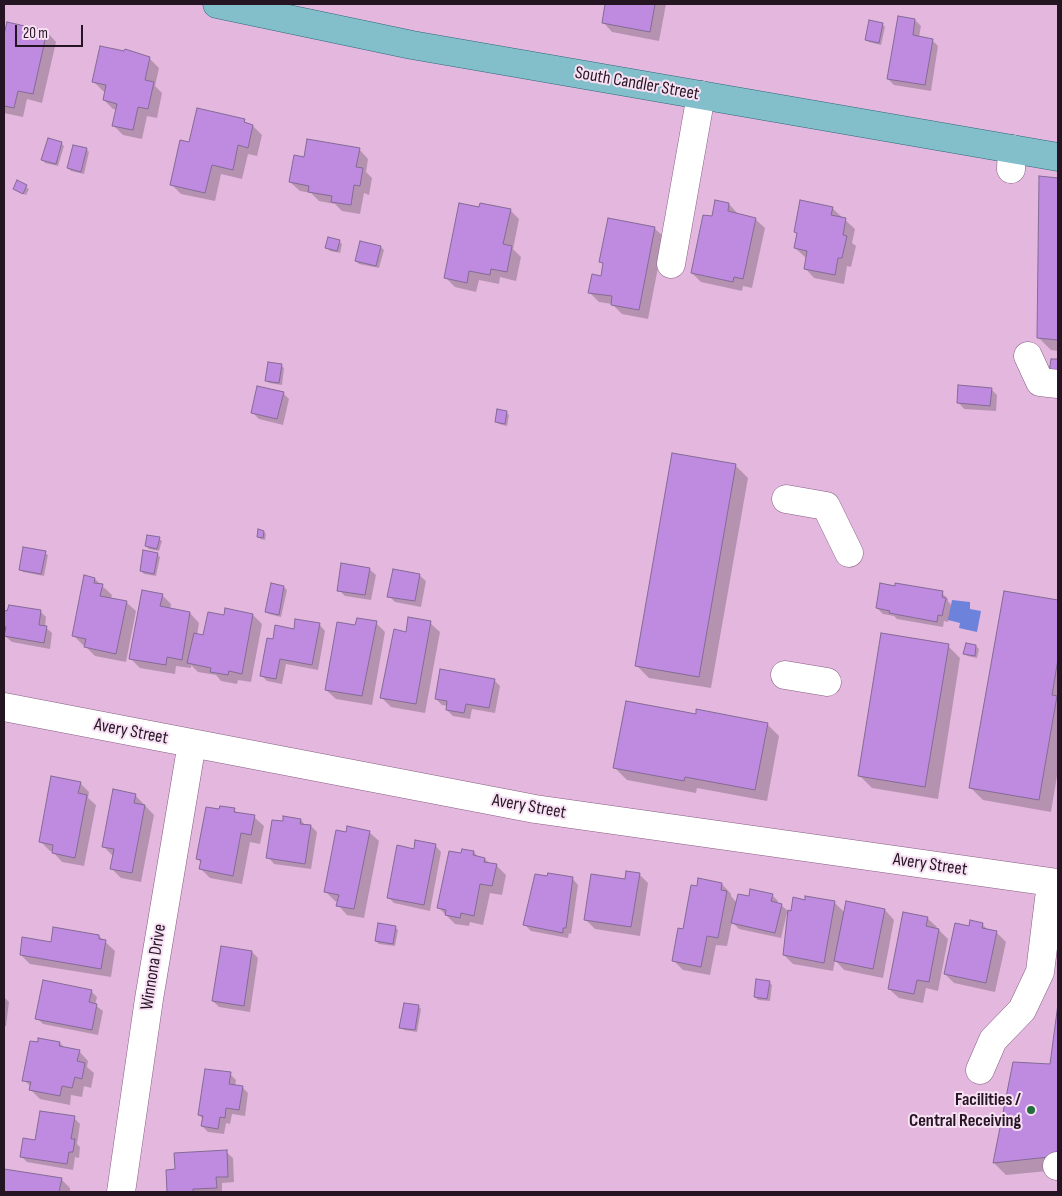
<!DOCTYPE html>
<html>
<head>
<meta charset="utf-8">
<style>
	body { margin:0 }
	#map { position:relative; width:1062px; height:1196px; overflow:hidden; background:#e4b7de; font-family:"Sofia Sans Condensed",sans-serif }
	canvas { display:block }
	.frame { position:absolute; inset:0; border:5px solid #251523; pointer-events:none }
	.scale { position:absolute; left:15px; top:25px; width:68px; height:22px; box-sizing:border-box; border:2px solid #251523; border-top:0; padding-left:6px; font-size:15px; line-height:18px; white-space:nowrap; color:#251523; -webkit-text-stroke:4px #f8e0f4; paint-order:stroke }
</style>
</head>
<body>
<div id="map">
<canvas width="1062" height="1196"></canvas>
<div class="frame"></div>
<div class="scale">20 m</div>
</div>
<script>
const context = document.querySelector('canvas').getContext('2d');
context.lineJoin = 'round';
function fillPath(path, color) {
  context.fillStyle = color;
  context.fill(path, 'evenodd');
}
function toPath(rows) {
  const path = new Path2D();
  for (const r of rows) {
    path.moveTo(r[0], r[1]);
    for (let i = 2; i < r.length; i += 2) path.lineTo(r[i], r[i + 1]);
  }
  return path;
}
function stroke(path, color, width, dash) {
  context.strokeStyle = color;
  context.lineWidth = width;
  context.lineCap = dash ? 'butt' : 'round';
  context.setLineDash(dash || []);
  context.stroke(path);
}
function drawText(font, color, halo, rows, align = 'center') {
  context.font = font + ' "Sofia Sans Condensed",sans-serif';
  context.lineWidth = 4;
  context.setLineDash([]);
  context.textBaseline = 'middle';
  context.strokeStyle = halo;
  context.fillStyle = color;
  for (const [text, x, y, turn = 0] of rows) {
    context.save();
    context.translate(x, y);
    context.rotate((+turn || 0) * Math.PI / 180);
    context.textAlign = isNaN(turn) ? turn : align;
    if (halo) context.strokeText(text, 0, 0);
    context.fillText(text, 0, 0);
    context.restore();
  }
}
const water = toPath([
	[952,600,970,602,970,609,981,611,977,632,959,628,960,623,948,620]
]);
const shadow = toPath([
	[606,4,666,4,659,41,612,32,603,22],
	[915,20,921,26,919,37,932,40,938,46,931,91,894,85,888,79],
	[7,23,47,32,56,42,42,103,27,99,23,117,4,113,4,40],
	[882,24,885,27,881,45,869,42,866,40],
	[149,58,159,68,155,86,162,93,157,118,147,116,142,139,123,135,113,125,117,110,113,109,104,100,106,92,103,91,94,82],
	[244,121,248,125,253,126,262,135,257,156,248,154,242,179,221,174,215,201,181,194,171,184,190,144],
	[61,143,64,146,58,166,45,163,43,160],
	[86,149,89,152,84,174,71,171,68,168],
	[359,149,368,159,366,172,372,178,369,195,364,193,360,214,342,211,335,204,319,201,311,193,300,191,290,182,305,158],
	[1041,177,1058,179,1058,351,1051,350,1038,337],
	[18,182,29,189,26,195,17,191,14,189],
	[729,204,738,214,755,219,765,228,752,288,743,286,742,291,701,282,692,273,713,218],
	[832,208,855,229,852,243,856,246,851,267,847,266,844,284,814,278,805,268,807,257,805,257,795,248,798,234,795,232],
	[480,209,510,210,519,219,513,249,521,257,516,281,500,277,499,284,479,280,476,292,455,287,446,278],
	[654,228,664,237,648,319,622,314,612,304,599,302,590,293,602,277,604,265,601,262],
	[339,241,342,244,340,253,330,251,327,248],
	[361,242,381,247,384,250,379,268,359,264,356,261],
	[281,365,284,368,282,385,269,383,267,381],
	[991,389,997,395,996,411,964,409,958,402],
	[283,393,289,399,283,425,259,419,253,413],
	[506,412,509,415,507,426,499,424,496,422],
	[735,465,748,478,711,688,649,678,636,665],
	[264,532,266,534,265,540,261,539,258,537],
	[159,539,162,541,159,551,149,549,146,546],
	[45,553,48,555,44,576,23,572,20,569],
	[157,554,160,557,156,576,144,574,141,571],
	[369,569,376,575,371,600,345,596,339,590],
	[419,575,426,581,421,607,395,602,389,596],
	[95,579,112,595,111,599,126,602,136,611,126,662,95,656,86,647,86,645,83,645,73,635],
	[284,587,287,590,281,617,269,614,267,612],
	[1005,592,1058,602,1058,770,1051,812,983,800,971,788],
	[942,593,948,599,948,601,951,605,948,622,944,621,943,627,897,619,894,616,883,614,877,608],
	[162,595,171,604,170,610,190,613,199,623,197,635,204,637,225,616,253,615,262,624,251,682,238,680,237,684,221,681,216,675,198,672,191,665,191,668,176,666,175,674,140,668,130,658],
	[40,611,46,617,45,627,52,633,50,649,12,642,5,636,6,631,4,631,4,612],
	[376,623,385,632,372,705,336,699,326,690,356,627],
	[430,623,440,632,425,713,391,707,381,697,407,633],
	[319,624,325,631,318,670,286,664,282,684,267,681,261,675,274,641,295,630],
	[948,646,960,658,938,799,872,788,860,776],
	[976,646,979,649,977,658,967,656,965,653],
	[494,680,500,686,495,713,472,709,470,719,453,716,447,710,448,706,442,705,436,699],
	[697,715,767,724,779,736,767,801,697,788,696,793,627,780,615,768],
	[80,783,89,792,88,798,96,805,84,866,62,862,53,852,50,851,41,842],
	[135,795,154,815,141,882,121,878,112,869,114,857,104,847],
	[234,810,239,814,254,817,264,826,260,844,250,842,242,884,210,878,201,869,202,863,197,859,220,811],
	[301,820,306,826,311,826,317,832,311,869,274,864,268,857,284,823],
	[369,832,379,841,364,918,347,915,338,905,338,902,335,901,326,892,347,834],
	[435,845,441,852,430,911,394,903,388,897,414,850],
	[463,850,474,852,479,858,485,859,490,864,496,865,506,875,502,895,490,893,483,925,470,922,469,926,455,924,439,908,462,855],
	[639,874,648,883,640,936,595,929,585,919,626,880],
	[572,878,578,885,571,934,569,933,568,938,531,931,525,925],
	[722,884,731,894,731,896,737,903,750,898,772,895,778,901,777,904,781,905,788,911,792,912,806,901,834,902,845,913,885,910,894,920,883,978,844,970,835,960,833,971,793,964,784,955,789,913,787,913,781,938,739,929,732,922,727,946,716,945,710,975,683,970,674,961,684,931],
	[927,918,937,927,936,930,939,930,948,939,938,991,926,988,923,1003,899,998,889,989],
	[982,924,989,931,996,932,1006,942,995,992,954,983,945,974,970,927],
	[395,927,398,930,395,946,379,944,376,941],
	[99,936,115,951,111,977,30,964,21,955,52,944],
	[222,947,252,952,258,958,250,1012,219,1007,213,1001],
	[769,982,772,985,770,1001,758,1000,755,997],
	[91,991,97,997,95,1005,103,1011,98,1035,43,1024,37,1018],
	[4,997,9,1002,6,1026,4,1026],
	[418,1006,421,1009,417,1032,404,1030,401,1027],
	[1058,1013,1058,1170,1006,1175,994,1163,1014,1063,1051,1065],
	[60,1043,65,1048,79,1051,88,1061,87,1067,94,1073,91,1088,84,1086,82,1097,71,1095,70,1105,40,1099,30,1089,31,1087,24,1080],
	[230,1074,236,1080,235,1086,242,1087,248,1093,245,1116,232,1114,230,1124,226,1123,224,1134,208,1132,202,1126,203,1119,199,1115],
	[74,1118,80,1124,77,1144,80,1147,79,1158,75,1157,73,1170,27,1162,21,1156,36,1142],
	[226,1152,233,1158,234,1182,222,1183,222,1192,170,1192,169,1191,176,1170],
	[4,1171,61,1179,70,1188,70,1192,4,1192]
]);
const building = toPath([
	[605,4,655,4,650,32,602,23,605,4],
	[898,16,915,19,913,35,933,39,925,85,887,79,898,16],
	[869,20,883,23,879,43,865,40,869,20],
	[7,22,47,31,33,94,18,91,14,108,4,106,4,34,7,22],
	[100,46,124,51,125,49,150,57,145,80,154,82,148,109,138,107,133,130,112,126,117,104,103,100,106,85,92,82,100,46],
	[197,108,245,119,244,122,253,125,248,148,238,145,233,170,212,165,205,193,170,185,180,140,189,142,197,108],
	[48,138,62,142,56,164,41,160,48,138],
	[307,139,360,148,356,167,363,168,360,186,354,185,351,205,331,202,332,196,308,192,309,186,289,182,294,155,304,157,307,139],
	[73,145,87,148,81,172,67,168,73,145],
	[1039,176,1058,178,1058,340,1037,338,1039,176],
	[17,180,27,185,23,194,13,189,17,180],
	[715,200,729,203,728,211,756,218,743,279,734,277,733,282,691,273,703,215,712,216,715,200],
	[800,200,833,207,831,215,846,218,843,235,847,236,842,258,838,258,835,275,804,269,807,251,794,248,797,233,794,232,800,200],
	[459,203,479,207,480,203,511,209,503,244,512,246,507,272,491,269,490,275,469,271,467,283,444,278,459,203],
	[608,218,655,227,639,310,611,305,612,296,588,293,592,274,601,276,603,263,599,262,608,218],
	[328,237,340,240,337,251,325,248,328,237],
	[360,241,381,246,376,266,355,261,360,241],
	[1051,359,1058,359,1058,380,1048,379,1051,359],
	[268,362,282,364,279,383,265,381,268,362],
	[958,385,992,388,990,406,957,403,958,385],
	[257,386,284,392,277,419,251,413,257,386],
	[497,409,507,411,505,424,495,422,497,409],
	[672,453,736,464,699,677,635,666,672,453],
	[258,529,264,531,263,538,257,537,258,529],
	[147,535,160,537,157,549,145,546,147,535],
	[23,547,46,551,41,574,19,570,23,547],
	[143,550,158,553,154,574,140,571,143,550],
	[341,563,370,568,365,595,337,591,341,563],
	[393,569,420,574,415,601,387,597,393,569],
	[84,575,95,578,94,583,103,584,100,596,127,601,116,654,84,647,86,639,72,636,84,575],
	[271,583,284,586,279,615,265,612,271,583],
	[880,583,895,586,895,583,943,591,942,597,946,598,942,616,938,615,937,622,889,613,890,611,876,608,880,583],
	[142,590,163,594,160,606,190,612,182,660,167,657,166,665,129,659,142,590],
	[1004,591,1058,600,1058,659,1052,695,1057,696,1039,800,969,788,1004,591],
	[9,605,41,610,39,625,47,626,44,643,4,636,6,627,4,626,4,610,7,611,9,605],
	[225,608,253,614,242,674,229,671,228,675,210,672,211,668,187,663,194,633,203,635,208,612,224,615,225,608],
	[408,617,431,621,416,704,380,698,394,629,406,632,408,617],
	[357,618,377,621,362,696,325,690,337,622,355,625,357,618],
	[295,619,320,623,312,665,280,659,276,679,260,676,267,638,273,639,275,625,294,629,295,619],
	[881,633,949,644,925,787,858,776,881,633],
	[966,643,976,645,975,656,963,654,966,643],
	[440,669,495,679,489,708,466,704,464,713,446,710,447,701,435,699,440,669],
	[626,701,696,714,696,709,768,723,755,790,685,777,684,781,613,768,626,701],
	[51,776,81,782,78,793,87,795,75,858,52,853,53,845,39,842,51,776],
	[113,789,136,794,134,803,145,805,132,873,110,869,114,849,102,847,113,789],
	[220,806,235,808,234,812,255,815,251,835,241,833,233,876,199,869,201,860,196,859,206,807,219,809,220,806],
	[283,816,301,819,300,824,311,825,305,864,266,858,272,820,283,821,283,816],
	[347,826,370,831,354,909,336,906,339,895,324,892,336,830,346,832,347,826],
	[415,840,436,844,424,905,387,898,397,845,414,849,415,840],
	[462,849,474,851,473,855,485,858,484,862,497,864,492,886,480,884,474,916,461,913,460,918,445,915,446,910,437,908,449,851,461,853,462,849],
	[626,871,640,873,631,927,584,920,591,874,625,879,626,871],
	[548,873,573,877,566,928,563,928,563,933,523,925,535,874,547,876,548,873],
	[698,878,722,883,721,890,727,891,718,938,707,936,701,967,672,961,678,928,683,929,691,885,697,886,698,878],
	[750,889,773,894,771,901,782,904,775,933,731,923,738,894,749,896,750,889],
	[805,896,835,901,824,963,783,955,788,910,791,911,793,897,805,900,805,896],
	[846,901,885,909,873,969,834,961,846,901],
	[903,912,928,917,926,926,939,929,929,982,917,980,914,994,888,989,903,912],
	[970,920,983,923,982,928,997,931,986,983,944,974,955,923,969,926,970,920],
	[378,923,396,926,393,944,375,941,378,923],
	[53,927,99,935,99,939,106,940,101,969,20,955,22,937,51,942,53,927],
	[221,946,252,951,244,1006,212,1001,221,946],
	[756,979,770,981,767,999,754,997,756,979],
	[43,980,92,990,89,1002,97,1004,92,1030,35,1019,43,980],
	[404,1003,419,1005,415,1030,399,1028,404,1003],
	[1058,1004,1058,1156,993,1163,1013,1062,1050,1064,1058,1004],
	[38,1038,60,1042,59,1046,80,1050,77,1061,85,1063,82,1079,75,1077,72,1088,62,1086,60,1096,29,1090,31,1082,22,1081,30,1041,38,1042,38,1038],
	[205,1069,231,1072,229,1084,243,1086,239,1110,226,1108,225,1118,220,1117,218,1129,201,1126,203,1116,198,1115,205,1069],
	[40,1111,75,1116,71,1139,75,1139,73,1152,69,1152,67,1164,20,1157,23,1138,35,1140,40,1111],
	[227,1150,228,1177,216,1177,217,1188,193,1189,193,1192,167,1192,166,1170,175,1169,174,1153,227,1150],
	[4,1169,62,1178,59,1192,4,1192,4,1169]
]);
const minor = toPath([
	[1011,169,1012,149],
	[671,264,701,95],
	[1028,356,1040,382,1058,384],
	[786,499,826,506,849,553],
	[785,675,827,682],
	[4,707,535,809,1058,883],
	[980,1070,993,1040,1022,1010,1040,972,1049,899,1053,883],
	[1057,1166,1058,1166],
	[121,1192,149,999,192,743]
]);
const major = toPath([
	[217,4,412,45,1058,157]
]);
const markers = [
	[1031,1110,5,"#216d3b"]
];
const streetNames = [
	["South Candler Street",637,84,10],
	["Avery Street",131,732,11],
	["Avery Street",529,807,10],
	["Avery Street",930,865,8],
	["Winnona Drive",154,967,-81]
];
const poiNames = [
	["Facilities /",1021,1100],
	["Central Receiving",1021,1121]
];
fillPath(water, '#6d83db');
fillPath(shadow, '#0003');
fillPath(building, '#bf8be1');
stroke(building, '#836a95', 1);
stroke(minor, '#865e81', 29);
stroke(major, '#2c6878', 29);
stroke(minor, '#fff', 28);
stroke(major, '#82bfca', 28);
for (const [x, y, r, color] of markers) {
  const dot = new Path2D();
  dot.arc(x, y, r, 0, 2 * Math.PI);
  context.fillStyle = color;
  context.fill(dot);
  stroke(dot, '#f8e0f4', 2);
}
drawText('18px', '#251523', '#f8e0f4', streetNames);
drawText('bold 18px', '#251523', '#f8e0f4', poiNames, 'right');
</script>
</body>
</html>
